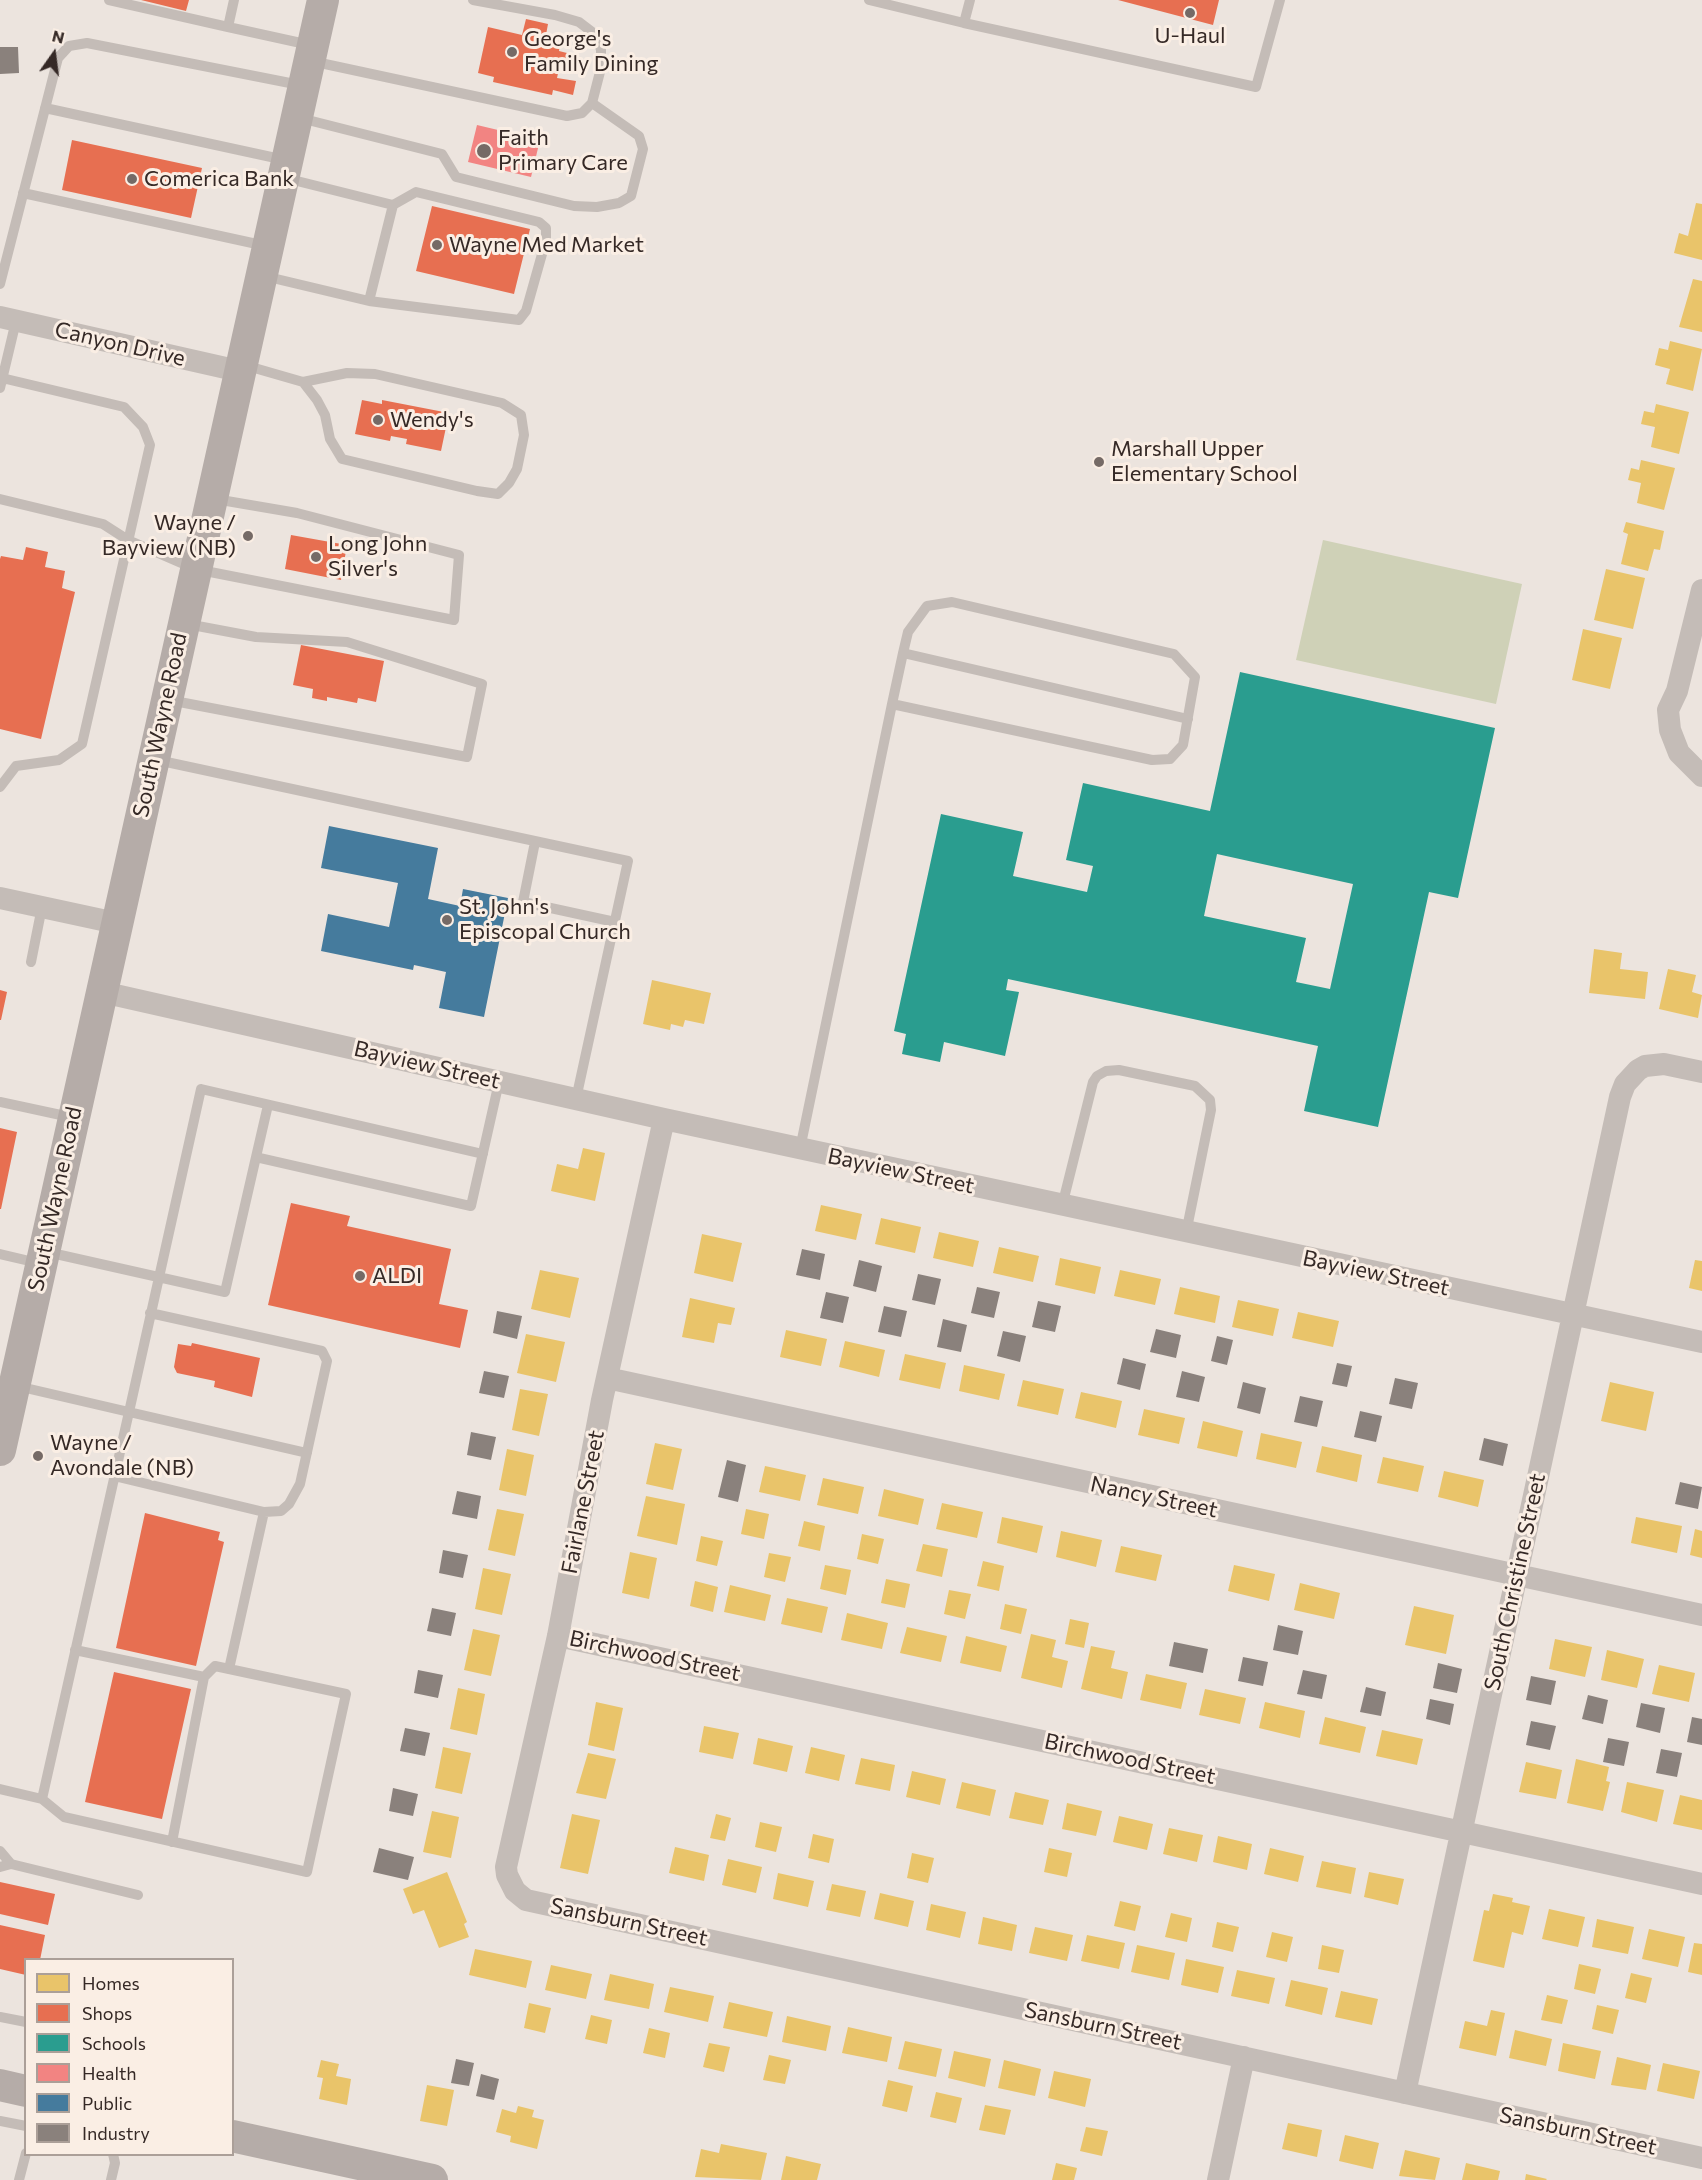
<!DOCTYPE html>
<html>
<head>
<meta charset="utf-8">
<style>
	body { margin:0 }
	#map { position:relative; width:1702px; height:2180px; overflow:hidden; background:#ece4de; font-family:Commissioner,sans-serif }
	canvas { display:block }
	.legend { position:absolute; left:24px; top:1958px; width:210px; height:198px; box-sizing:border-box; background:#faeee4; border:2px solid #ab9f98; margin:0; padding:8px 10px; list-style:none; font-size:18px; color:#352926 }
	.legend li { display:flex; align-items:center; gap:12px; height:30px }
	.legend b { width:30px; border:2px solid #ab9f98 }
	.north { position:absolute; left:24px; top:24px; width:60px; height:60px; -webkit-text-stroke:4px #faeee4; paint-order:stroke; rotate:14deg; font-size:16px; font-weight:700; line-height:24px; text-align:center; color:#352926 }
	.north::after { content:''; display:block; margin:auto; width:21px; height:27px; background:#352926; clip-path:polygon(50% 0,100% 100%,50% 72%,0 100%) }
</style>
</head>
<body>
<div id="map">
<canvas width="1702" height="2180"></canvas>
<ul class="legend">
<li><b style="height:16px;background:#e9c46a"></b>Homes</li>
<li><b style="height:16px;background:#e76f51"></b>Shops</li>
<li><b style="height:16px;background:#2a9d8f"></b>Schools</li>
<li><b style="height:16px;background:#f28482"></b>Health</li>
<li><b style="height:16px;background:#457b9d"></b>Public</li>
<li><b style="height:16px;background:#8a817c"></b>Industry</li>
</ul>
<div class="north">N</div>
</div>
<script>
const context = document.querySelector('canvas').getContext('2d');
context.lineJoin = 'round';
function fillPath(path, color) {
  context.fillStyle = color;
  context.fill(path, 'evenodd');
}
function toPath(rows) {
  const path = new Path2D();
  for (const r of rows) {
    path.moveTo(r[0], r[1]);
    for (let i = 2; i < r.length; i += 2) path.lineTo(r[i], r[i + 1]);
  }
  return path;
}
function stroke(path, color, width, dash) {
  context.strokeStyle = color;
  context.lineWidth = width;
  context.lineCap = dash ? 'butt' : 'round';
  context.setLineDash(dash || []);
  context.stroke(path);
}
function drawText(font, color, halo, rows, align = 'center') {
  context.font = font + ' Commissioner,sans-serif';
  context.lineWidth = 6;
  context.setLineDash([]);
  context.textBaseline = 'middle';
  context.strokeStyle = halo;
  context.fillStyle = color;
  for (const [text, x, y, turn = 0] of rows) {
    context.save();
    context.translate(x, y);
    context.rotate((+turn || 0) * Math.PI / 180);
    context.textAlign = isNaN(turn) ? turn : align;
    if (halo) context.strokeText(text, 0, 0);
    context.fillText(text, 0, 0);
    context.restore();
  }
}
const green = toPath([
	[1323,540,1522,584,1496,704,1296,660]
]);
const homes = toPath([
	[1696,203,1702,204,1702,260,1674,253,1679,233,1688,236],
	[1693,279,1702,281,1702,332,1679,327],
	[1670,341,1702,349,1693,391,1666,384,1670,369,1655,365,1659,348,1668,350],
	[1656,404,1689,412,1679,454,1651,447,1655,427,1641,424,1644,411,1654,413],
	[1641,460,1675,468,1664,510,1637,503,1641,483,1628,480,1631,468,1639,470],
	[1626,522,1664,531,1660,550,1654,549,1648,571,1621,564,1628,534,1623,532],
	[1606,569,1645,578,1633,629,1594,620],
	[1583,629,1622,638,1610,689,1572,680],
	[1594,949,1622,953,1620,969,1648,972,1645,999,1589,993],
	[1668,969,1696,975,1692,992,1702,995,1698,1018,1659,1009],
	[652,980,711,993,704,1024,685,1020,683,1027,671,1024,670,1030,643,1024],
	[583,1148,605,1153,595,1201,551,1191,557,1164,578,1169],
	[821,1205,862,1214,856,1240,815,1231],
	[881,1218,921,1227,915,1253,875,1244],
	[939,1232,979,1241,973,1267,933,1258],
	[702,1234,742,1243,733,1282,694,1273],
	[999,1247,1039,1256,1033,1282,993,1273],
	[1060,1258,1101,1267,1095,1294,1055,1285],
	[1695,1260,1702,1261,1702,1291,1689,1288],
	[540,1270,579,1278,570,1318,531,1309],
	[1120,1270,1161,1279,1155,1305,1114,1296],
	[1180,1287,1220,1296,1215,1323,1174,1314],
	[690,1298,735,1308,731,1325,718,1323,714,1343,682,1337],
	[1238,1300,1279,1309,1273,1336,1232,1327],
	[1298,1312,1339,1321,1333,1347,1292,1338],
	[786,1330,827,1339,821,1366,780,1357],
	[526,1334,565,1342,556,1382,517,1373],
	[845,1341,885,1350,879,1377,839,1367],
	[905,1354,946,1363,940,1389,899,1380],
	[964,1365,1005,1374,999,1400,959,1391],
	[1023,1380,1064,1389,1058,1415,1017,1406],
	[1610,1382,1654,1392,1646,1431,1601,1421],
	[520,1389,548,1394,539,1436,512,1430],
	[1081,1392,1122,1401,1116,1428,1075,1418],
	[1144,1409,1185,1418,1179,1444,1138,1435],
	[1203,1421,1243,1431,1237,1457,1197,1448],
	[1261,1433,1302,1442,1296,1468,1256,1459],
	[655,1443,682,1449,673,1490,646,1484],
	[1322,1446,1362,1455,1357,1482,1316,1472],
	[507,1449,534,1455,526,1496,499,1490],
	[1383,1457,1424,1466,1418,1492,1377,1483],
	[765,1466,806,1475,800,1501,759,1492],
	[1444,1471,1484,1480,1478,1507,1438,1497],
	[823,1478,864,1487,858,1514,817,1505],
	[884,1489,924,1499,918,1525,878,1516],
	[646,1496,685,1504,677,1545,637,1536],
	[942,1503,983,1512,977,1538,936,1529],
	[497,1509,524,1514,515,1556,488,1550],
	[746,1509,769,1514,764,1539,741,1534],
	[1002,1517,1043,1526,1037,1553,997,1543],
	[1636,1517,1682,1526,1677,1553,1631,1543],
	[804,1521,825,1526,820,1551,798,1546],
	[1695,1529,1702,1531,1702,1558,1690,1555],
	[1061,1531,1102,1540,1096,1567,1056,1557],
	[862,1534,884,1539,878,1564,857,1559],
	[701,1536,723,1541,717,1566,696,1561],
	[923,1544,948,1549,942,1577,916,1571],
	[1121,1546,1162,1555,1156,1581,1115,1572],
	[630,1552,657,1558,649,1599,622,1593],
	[769,1553,791,1557,785,1582,764,1577],
	[983,1561,1004,1566,999,1591,977,1586],
	[825,1565,851,1570,846,1595,820,1589],
	[1234,1565,1275,1574,1269,1601,1228,1591],
	[483,1568,511,1574,502,1615,475,1609],
	[886,1579,910,1584,905,1608,881,1603],
	[695,1581,718,1587,713,1612,690,1606],
	[1300,1583,1340,1593,1334,1619,1294,1610],
	[730,1585,771,1595,765,1621,724,1612],
	[949,1590,971,1594,965,1619,944,1614],
	[787,1598,828,1607,822,1633,781,1624],
	[1005,1604,1027,1609,1021,1634,1000,1629],
	[1414,1606,1454,1615,1446,1654,1405,1645],
	[847,1613,888,1623,882,1649,841,1640],
	[1070,1619,1089,1623,1084,1648,1065,1644],
	[907,1627,947,1636,941,1662,900,1653],
	[473,1629,500,1635,491,1676,464,1670],
	[1031,1634,1056,1640,1052,1657,1068,1661,1062,1688,1021,1678],
	[966,1636,1007,1646,1001,1672,960,1663],
	[1555,1639,1592,1647,1585,1677,1549,1669],
	[1091,1646,1115,1651,1111,1668,1128,1672,1122,1699,1081,1689],
	[1607,1650,1644,1659,1637,1688,1601,1680],
	[1659,1665,1695,1673,1689,1702,1652,1694],
	[1146,1674,1187,1683,1181,1709,1140,1700],
	[458,1688,485,1694,477,1735,450,1729],
	[1205,1689,1246,1698,1240,1724,1199,1715],
	[596,1702,623,1708,614,1751,588,1745],
	[1265,1702,1305,1711,1300,1738,1259,1728],
	[1325,1717,1366,1727,1360,1753,1319,1744],
	[704,1726,739,1733,733,1759,699,1752],
	[1382,1730,1423,1739,1417,1765,1376,1756],
	[758,1738,793,1746,787,1772,753,1764],
	[443,1747,471,1753,462,1794,435,1788],
	[811,1747,845,1755,839,1781,805,1773],
	[588,1753,616,1759,606,1799,576,1793],
	[861,1758,895,1765,890,1791,855,1784],
	[1576,1759,1609,1767,1606,1781,1610,1782,1603,1811,1567,1803],
	[1526,1762,1562,1770,1556,1799,1519,1792],
	[912,1771,946,1779,940,1805,906,1797],
	[962,1782,996,1790,990,1816,956,1808],
	[1627,1782,1664,1790,1657,1822,1621,1812],
	[1015,1792,1049,1800,1043,1825,1009,1818],
	[1680,1795,1702,1800,1702,1830,1673,1824],
	[1067,1803,1102,1811,1096,1836,1062,1829],
	[432,1811,459,1817,451,1858,423,1852],
	[572,1814,600,1820,588,1874,560,1868],
	[716,1814,731,1818,725,1841,710,1838],
	[1119,1816,1153,1824,1147,1850,1113,1842],
	[760,1822,782,1827,776,1852,755,1847],
	[1169,1828,1203,1835,1197,1862,1163,1854],
	[813,1834,834,1839,829,1863,808,1858],
	[1218,1836,1252,1844,1247,1870,1213,1862],
	[675,1847,709,1855,704,1881,669,1873],
	[1049,1848,1072,1853,1067,1877,1044,1872],
	[1270,1848,1304,1856,1298,1882,1264,1874],
	[912,1853,934,1858,928,1883,907,1878],
	[728,1859,762,1867,756,1893,722,1885],
	[1322,1861,1356,1868,1351,1894,1316,1887],
	[447,1872,467,1922,464,1924,469,1937,439,1948,424,1910,413,1914,403,1889],
	[1369,1872,1404,1879,1398,1905,1364,1897],
	[778,1873,814,1881,808,1907,773,1899],
	[832,1884,866,1891,860,1917,826,1910],
	[880,1893,914,1901,908,1927,874,1919],
	[1493,1894,1513,1898,1512,1902,1530,1906,1523,1935,1512,1932,1504,1968,1473,1961,1484,1910,1489,1911],
	[1120,1901,1141,1906,1135,1931,1114,1926],
	[931,1904,966,1912,960,1938,926,1930],
	[1549,1909,1585,1917,1578,1947,1542,1939],
	[1171,1913,1192,1918,1187,1942,1165,1937],
	[983,1917,1017,1925,1012,1951,978,1944],
	[1597,1919,1634,1927,1628,1954,1592,1947],
	[1217,1922,1239,1927,1233,1952,1212,1947],
	[1035,1927,1073,1935,1067,1961,1029,1953],
	[1649,1929,1685,1937,1678,1967,1642,1959],
	[1272,1932,1293,1937,1287,1962,1266,1957],
	[1087,1935,1125,1943,1119,1969,1081,1961],
	[1694,1943,1702,1944,1702,1975,1688,1972],
	[1137,1945,1175,1953,1169,1980,1131,1972],
	[1322,1945,1344,1950,1339,1973,1318,1969],
	[475,1949,532,1961,526,1988,469,1975],
	[1186,1959,1224,1967,1218,1993,1181,1985],
	[1579,1964,1601,1969,1595,1994,1574,1989],
	[551,1965,592,1974,586,1999,545,1990],
	[1237,1970,1275,1978,1269,2004,1231,1996],
	[1631,1973,1652,1978,1646,2003,1625,1998],
	[610,1974,654,1984,649,2009,604,2000],
	[1291,1980,1328,1988,1322,2015,1285,2006],
	[670,1987,714,1996,708,2022,664,2012],
	[1341,1991,1378,1999,1372,2025,1335,2017],
	[1547,1995,1568,2000,1562,2024,1541,2020],
	[729,2002,773,2012,767,2037,723,2028],
	[529,2003,551,2008,545,2033,524,2028],
	[1597,2005,1619,2010,1613,2034,1592,2029],
	[1491,2010,1505,2013,1496,2056,1459,2048,1465,2021,1487,2026],
	[591,2015,612,2020,607,2044,585,2039],
	[787,2016,831,2026,826,2051,782,2042],
	[848,2027,892,2037,887,2062,842,2053],
	[649,2028,670,2033,665,2058,643,2053],
	[1515,2030,1552,2039,1546,2066,1509,2058],
	[905,2041,942,2049,936,2077,898,2069],
	[709,2043,730,2047,724,2072,703,2067],
	[1563,2043,1601,2051,1595,2079,1558,2071],
	[954,2051,991,2059,985,2087,948,2078],
	[769,2055,791,2060,785,2084,763,2080],
	[1617,2057,1651,2065,1646,2090,1611,2085],
	[321,2060,339,2064,336,2076,351,2079,347,2105,319,2099,323,2078,317,2077],
	[1004,2060,1041,2069,1035,2096,998,2088],
	[1663,2063,1700,2071,1694,2099,1657,2091],
	[1054,2071,1091,2079,1085,2107,1048,2098],
	[888,2080,913,2086,907,2112,882,2106],
	[427,2085,454,2090,447,2126,420,2121],
	[936,2092,962,2098,956,2123,930,2117],
	[985,2105,1011,2110,1005,2135,979,2130],
	[518,2106,534,2110,532,2117,544,2120,537,2149,510,2142,511,2136,496,2132,502,2109,516,2113],
	[1288,2123,1322,2130,1317,2157,1282,2149],
	[1086,2127,1108,2131,1102,2156,1080,2151],
	[1345,2135,1379,2143,1373,2169,1339,2161],
	[721,2144,767,2153,761,2180,695,2177,701,2149,719,2153],
	[1405,2150,1440,2158,1435,2180,1399,2176],
	[786,2156,821,2164,817,2180,781,2180],
	[1056,2163,1077,2168,1074,2180,1052,2180],
	[1466,2163,1500,2171,1498,2180,1462,2180],
	[1526,2174,1547,2179,1546,2180,1525,2180]
]);
const shops = toPath([
	[141,0,189,0,186,11],
	[1118,0,1219,0,1213,25],
	[526,19,548,24,545,40,560,43,559,51,567,53,565,65,560,64,557,78,576,81,573,95,553,90,552,95,493,82,494,77,478,73,488,27,522,35],
	[72,140,202,168,191,218,62,190],
	[432,206,530,229,514,294,416,271],
	[362,400,382,404,382,400,449,413,441,451,406,444,407,439,391,436,390,441,355,434],
	[291,535,347,545,341,580,285,569],
	[26,547,48,552,45,567,65,571,62,588,75,592,41,739,0,729,0,559,1,556,23,560],
	[301,645,384,661,376,702,358,698,357,703,327,697,327,701,312,698,313,689,293,685],
	[0,990,7,992,1,1020,0,1020],
	[0,1128,17,1132,1,1209,0,1209],
	[291,1203,350,1216,347,1226,451,1249,439,1304,468,1310,460,1348,268,1305],
	[192,1343,260,1358,252,1397,214,1387,215,1381,177,1373,174,1367,178,1344,191,1346],
	[145,1513,220,1532,218,1540,224,1542,196,1666,116,1648],
	[114,1672,191,1689,162,1819,85,1802],
	[0,1882,55,1894,48,1925,0,1914],
	[0,1925,45,1935,40,1960,26,1960,26,1975,0,1969]
]);
const schools = toPath([
	[1240,672,1495,728,1458,898,1429,892,1378,1127,1304,1111,1318,1046,1008,979,1006,990,1019,992,1005,1056,944,1042,940,1062,902,1054,906,1034,894,1031,941,814,1023,832,1013,876,1087,892,1093,866,1066,860,1083,783,1210,811],
	[1217,854,1353,884,1330,989,1296,982,1306,938,1204,916]
]);
const health = toPath([
	[477,125,540,140,531,177,468,162]
]);
const public = toPath([
	[329,826,438,848,428,899,460,906,463,889,508,898,484,1017,439,1008,446,972,414,965,413,970,321,951,328,914,389,927,398,883,321,868]
]);
const industry = toPath([
	[0,47,18,47,19,73,0,74],
	[802,1249,825,1254,820,1280,796,1275],
	[859,1260,882,1266,876,1292,853,1286],
	[918,1274,941,1279,935,1305,912,1300],
	[977,1287,1000,1292,994,1318,971,1313],
	[826,1292,849,1297,843,1323,820,1318],
	[1038,1301,1061,1306,1055,1332,1032,1327],
	[884,1306,907,1311,901,1337,878,1332],
	[497,1311,522,1316,517,1339,493,1333],
	[943,1319,967,1325,961,1352,937,1347],
	[1156,1329,1181,1335,1176,1358,1150,1352],
	[1003,1331,1026,1336,1020,1362,997,1356],
	[1217,1336,1233,1340,1227,1365,1211,1361],
	[1123,1358,1146,1364,1140,1390,1117,1384],
	[1337,1363,1352,1366,1347,1387,1332,1384],
	[484,1371,509,1376,504,1398,479,1393],
	[1182,1371,1205,1377,1199,1402,1176,1397],
	[1395,1378,1418,1383,1412,1409,1389,1404],
	[1243,1382,1266,1388,1260,1414,1237,1408],
	[1300,1396,1323,1401,1317,1427,1294,1422],
	[1360,1411,1382,1416,1376,1442,1354,1437],
	[471,1432,496,1437,491,1460,467,1455],
	[1484,1438,1508,1444,1503,1466,1479,1460],
	[727,1460,746,1465,738,1502,718,1497],
	[1680,1482,1702,1487,1698,1509,1675,1504],
	[457,1491,481,1496,477,1519,452,1514],
	[443,1550,468,1555,463,1578,439,1573],
	[432,1608,456,1613,451,1636,427,1631],
	[1278,1625,1303,1631,1298,1655,1273,1650],
	[1174,1642,1208,1649,1203,1673,1169,1666],
	[1243,1657,1268,1662,1263,1686,1238,1681],
	[1438,1663,1462,1669,1457,1693,1433,1688],
	[418,1670,443,1675,438,1698,414,1693],
	[1303,1670,1327,1675,1322,1699,1297,1694],
	[1531,1676,1556,1681,1551,1705,1526,1700],
	[1366,1687,1386,1692,1381,1716,1360,1712],
	[1588,1695,1608,1700,1603,1724,1582,1719],
	[1430,1699,1454,1704,1450,1725,1426,1719],
	[1641,1703,1665,1708,1660,1733,1636,1727],
	[1692,1717,1702,1719,1702,1745,1687,1742],
	[1531,1721,1556,1726,1550,1750,1526,1745],
	[405,1728,430,1733,425,1756,400,1751],
	[1608,1738,1629,1742,1624,1766,1603,1762],
	[1661,1749,1682,1753,1677,1777,1656,1773],
	[393,1788,418,1794,413,1816,389,1811],
	[379,1848,414,1857,408,1880,373,1872],
	[456,2059,474,2063,469,2086,451,2083],
	[481,2074,499,2079,494,2100,476,2096]
]);
const lane = toPath([
	[109,0,228,27,234,0],
	[869,0,964,23,970,0],
	[964,23,1256,87,1280,0],
	[228,27,310,45],
	[311,61,567,116,582,113,592,103,601,68,601,50,596,35,579,22,555,15,473,0],
	[45,108,285,160],
	[300,118,442,154,456,177,574,206,597,207,619,203,631,196,643,149,639,136,592,103],
	[23,193,266,246],
	[264,276,369,301,519,320,526,311,546,240,546,228,539,222,416,192,393,205,285,178],
	[0,284,58,58,69,46,87,43,300,85],
	[369,301,393,205],
	[244,365,303,382,317,400,325,415,330,439,342,459,477,491,498,494,509,483,517,469,524,435,521,415,502,403,375,374,347,373,303,382],
	[0,388,16,321],
	[0,499,103,524,128,540,195,569,454,620,459,555,297,513,215,499],
	[903,653,1188,719],
	[169,700,467,757,482,684,347,642,256,637,187,624],
	[157,760,628,861,576,1099],
	[0,787,16,766,59,760,82,744,150,445,143,427,124,407,2,378],
	[535,842,523,902,615,922],
	[31,962,42,907],
	[0,1102,70,1117],
	[800,1149,892,704,903,653,908,632,927,606,952,602,1174,654,1195,677,1183,745,1170,759,1152,760,892,704],
	[256,1157,268,1105],
	[1062,1206,1093,1082,1097,1076,1106,1071,1119,1070,1195,1086,1210,1100,1211,1110,1186,1233],
	[47,1252,225,1292,256,1157,471,1206,499,1082],
	[0,1254,38,1263],
	[307,1453,129,1412,201,1089,483,1154],
	[114,1476,264,1512,281,1511,289,1504,300,1484,327,1361,322,1351,150,1313],
	[229,1669,264,1512],
	[0,1789,42,1799,129,1412,17,1386],
	[42,1799,64,1817,307,1872,346,1694,215,1666,204,1677,75,1650],
	[172,1842,204,1677],
	[0,1851,11,1864],
	[0,1867,11,1864,138,1895],
	[0,2017,26,2022],
	[0,2121,26,2126],
	[19,2180,26,2153],
	[111,2180,115,2163,113,2154]
]);
const street = toPath([
	[0,317,239,371],
	[1702,590,1677,691,1668,710,1670,730,1679,753,1702,776],
	[0,898,116,923],
	[102,992,664,1119,1702,1342],
	[664,1119,602,1400,558,1636,506,1867,507,1875,515,1891,526,1900,1702,2158],
	[607,1378,1702,1615],
	[558,1636,1702,1884],
	[1405,2093,1620,1097,1625,1084,1638,1070,1645,1066,1664,1064,1702,1072],
	[1218,2180,1244,2057]
]);
const secondary = toPath([
	[0,1450,323,0],
	[0,2085,26,2091],
	[232,2136,432,2180]
]);
const markers = [
	[1190,13,6,"#756a66"],
	[512,52,6,"#756a66"],
	[484,151,8,"#756a66"],
	[132,179,6,"#756a66"],
	[437,245,6,"#756a66"],
	[378,420,6,"#756a66"],
	[1099,462,6,"#756a66"],
	[248,536,6,"#756a66"],
	[316,557,6,"#756a66"],
	[447,920,6,"#756a66"],
	[360,1276,6,"#756a66"],
	[38,1456,6,"#756a66"]
];
const poiNames = [
	["U-Haul",1190,36,"center"],
	["George's",524,39],
	["Family Dining",524,64],
	["Faith",498,138],
	["Primary Care",498,163],
	["Comerica Bank",144,179],
	["Wayne Med Market",449,245],
	["Wendy's",390,420],
	["Marshall Upper",1111,449],
	["Elementary School",1111,474],
	["Wayne /",236,523,"right"],
	["Bayview (NB)",236,548,"right"],
	["Long John",328,544],
	["Silver's",328,569],
	["St. John's",459,907],
	["Episcopal Church",459,932],
	["ALDI",372,1276],
	["Wayne /",50,1443],
	["Avondale (NB)",50,1468]
];
const streetNames = [
	["Canyon Drive",120,344,13],
	["South Wayne Road",160,725,-78],
	["Bayview Street",427,1065,13],
	["Bayview Street",901,1171,12],
	["South Wayne Road",55,1199,-78],
	["Bayview Street",1376,1273,12],
	["Nancy Street",1154,1497,12],
	["Fairlane Street",583,1502,-79],
	["South Christine Street",1515,1582,-78],
	["Birchwood Street",655,1656,12],
	["Birchwood Street",1130,1759,12],
	["Sansburn Street",629,1922,12],
	["Sansburn Street",1103,2026,12],
	["Sansburn Street",1578,2131,12]
];
fillPath(green, '#cfd1b7');
fillPath(homes, '#e9c46a');
fillPath(shops, '#e76f51');
fillPath(schools, '#2a9d8f');
fillPath(health, '#f28482');
fillPath(public, '#457b9d');
fillPath(industry, '#8a817c');
stroke(lane, '#c4bcb7', 10);
stroke(street, '#c4bcb7', 22);
stroke(secondary, '#b5aca8', 32);
for (const [x, y, r, color] of markers) {
  const dot = new Path2D();
  dot.arc(x, y, r, 0, 2 * Math.PI);
  context.fillStyle = color;
  context.fill(dot);
  stroke(dot, '#faeee4', 2);
}
drawText('22px', '#352926', '#faeee4', poiNames, 'left');
drawText('22px', '#352926', '#faeee4', streetNames);
</script>
</body>
</html>
